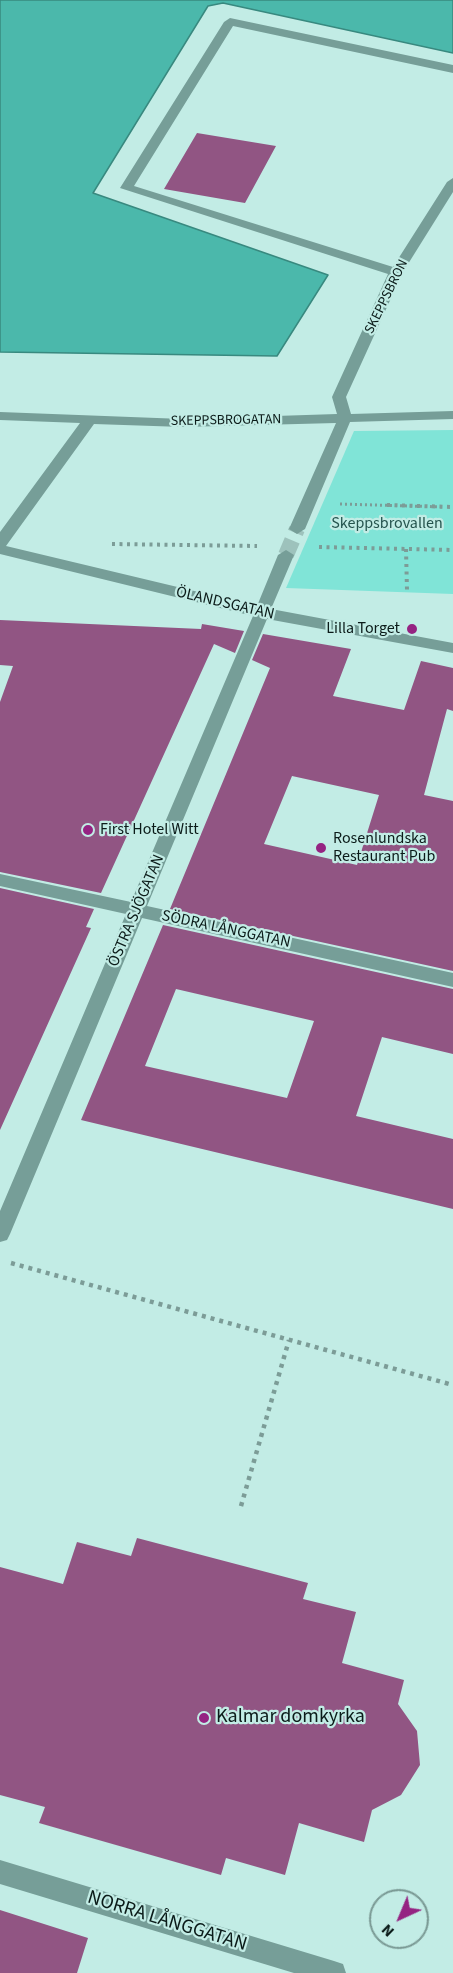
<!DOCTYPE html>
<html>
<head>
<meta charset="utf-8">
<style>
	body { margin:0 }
	#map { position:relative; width:453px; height:1973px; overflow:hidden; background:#c2ece5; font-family:"Source Sans 3",sans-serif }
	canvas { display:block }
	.north { position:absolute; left:369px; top:1889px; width:60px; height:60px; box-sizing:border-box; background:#c2ece5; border:2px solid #799893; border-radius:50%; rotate:224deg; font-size:16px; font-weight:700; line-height:24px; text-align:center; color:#0b1b19 }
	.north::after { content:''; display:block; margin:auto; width:21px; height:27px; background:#952382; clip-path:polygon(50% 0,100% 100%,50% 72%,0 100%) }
</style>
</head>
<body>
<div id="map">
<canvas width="453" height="1973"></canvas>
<div class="north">N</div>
</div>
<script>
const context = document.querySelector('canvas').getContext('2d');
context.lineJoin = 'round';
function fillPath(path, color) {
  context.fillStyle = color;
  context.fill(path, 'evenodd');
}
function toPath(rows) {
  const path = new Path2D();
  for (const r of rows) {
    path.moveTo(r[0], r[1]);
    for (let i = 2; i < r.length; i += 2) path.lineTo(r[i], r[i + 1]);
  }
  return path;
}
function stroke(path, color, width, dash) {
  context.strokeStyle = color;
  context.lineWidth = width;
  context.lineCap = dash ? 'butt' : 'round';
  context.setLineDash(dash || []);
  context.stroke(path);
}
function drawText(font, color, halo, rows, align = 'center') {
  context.font = font + ' "Source Sans 3",sans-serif';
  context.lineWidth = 4.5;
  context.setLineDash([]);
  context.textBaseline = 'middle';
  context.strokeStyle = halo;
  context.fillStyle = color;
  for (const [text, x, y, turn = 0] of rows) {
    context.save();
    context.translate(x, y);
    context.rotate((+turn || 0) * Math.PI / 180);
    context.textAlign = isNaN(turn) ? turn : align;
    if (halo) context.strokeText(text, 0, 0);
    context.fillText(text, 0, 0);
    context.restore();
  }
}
const green = toPath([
	[453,430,453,594,286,588,354,431]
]);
const water = toPath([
	[0,0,453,0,453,53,223,3,208,6,93,193,328,275,277,356,0,352,0,0]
]);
const building = toPath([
	[197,133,276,146,245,203,164,189],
	[0,620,201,629,202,624,244,631,235,653,214,644,101,893,0,872,0,702,13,666,0,665],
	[263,634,351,649,333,696,404,710,421,661,453,668,453,711,447,709,424,795,453,801,453,971,170,909,270,668,252,660],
	[292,776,379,795,357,865,264,844],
	[0,888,94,909,86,927,91,928,0,1130],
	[163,925,453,989,453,1054,382,1037,356,1116,453,1139,453,1209,81,1120],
	[176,989,314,1021,287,1098,145,1066],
	[137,1538,308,1583,303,1599,356,1612,342,1663,404,1680,398,1704,417,1731,420,1765,401,1795,372,1810,364,1842,299,1823,285,1875,226,1858,221,1875,39,1823,45,1807,0,1795,0,1567,63,1584,77,1542,131,1556],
	[0,1910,88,1938,77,1973,0,1973]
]);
const minorTunnel = toPath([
	[286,555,297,529]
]);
const pathFar2 = toPath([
	[340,504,444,507]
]);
const pathFar1 = toPath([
	[387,505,453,507],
	[112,544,257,546],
	[319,547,453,550],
	[406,549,407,590]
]);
const path = toPath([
	[11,1263,453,1385],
	[241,1506,289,1340]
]);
const minor = toPath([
	[230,18,453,65,453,73,233,26,134,186,393,267,447,182,453,178,453,192,403,272,346,397,351,414,453,411,453,419,350,422,305,529,297,534,289,529,336,423,183,427,94,424,6,546,257,606,278,555,286,550,294,555,271,609,453,643,453,653,267,619,147,906,453,973,453,987,142,918,10,1234,7,1240,0,1242,0,1211,126,914,0,886,0,874,131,902,253,616,0,554,0,532,80,423,0,420,0,412,183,419,337,414,332,397,388,274,120,188,224,22,230,18],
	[0,1860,334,1961,343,1964,346,1973,294,1973,0,1884,0,1860]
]);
const markers = [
	[412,629,6,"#952382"],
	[88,830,6,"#952382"],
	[321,848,6,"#952382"],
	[204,1718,6,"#952382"]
];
const farStreetnames = [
	["SKEPPSBRON",387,297,-64],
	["SKEPPSBROGATAN",226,421,-1]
];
const parkNames = [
	["Skeppsbrovallen",387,524]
];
const streetNames = [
	["ÖLANDSGATAN",225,604,13],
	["ÖSTRA SJÖGATAN",137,911,-67],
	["SÖDRA LÅNGGATAN",226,930,12]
];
const poiNames = [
	["Lilla Torget",400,629,"right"],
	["First Hotel Witt",100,830],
	["Rosenlundska",333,839],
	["Restaurant Pub",333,857]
];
const nearPoinames = [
	["Kalmar domkyrka",216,1718]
];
const nearStreetnames = [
	["NORRA LÅNGGATAN",167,1922,17]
];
fillPath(green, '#80e4d7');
fillPath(water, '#4bb8ab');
stroke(water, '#38897f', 1.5);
fillPath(building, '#915583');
stroke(minorTunnel, '#9dc2bc', 16, [16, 8]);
stroke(pathFar2, '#7c9c97', 3, [2, 3]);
stroke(pathFar1, '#7c9c97', 4, [3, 4.5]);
stroke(path, '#7c9c97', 4.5, [4, 5]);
fillPath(minor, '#769e98');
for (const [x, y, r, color] of markers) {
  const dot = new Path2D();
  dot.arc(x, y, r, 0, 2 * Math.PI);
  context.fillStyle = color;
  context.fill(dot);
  stroke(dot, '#c2ece5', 2);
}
drawText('14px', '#0b1b19', '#c2ece5', farStreetnames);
drawText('16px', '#25544e', '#c2ece5', parkNames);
drawText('16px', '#0b1b19', '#c2ece5', streetNames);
drawText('16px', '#0b1b19', '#c2ece5', poiNames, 'left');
drawText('20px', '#0b1b19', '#c2ece5', nearPoinames, 'left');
drawText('20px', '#0b1b19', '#c2ece5', nearStreetnames);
</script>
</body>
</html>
